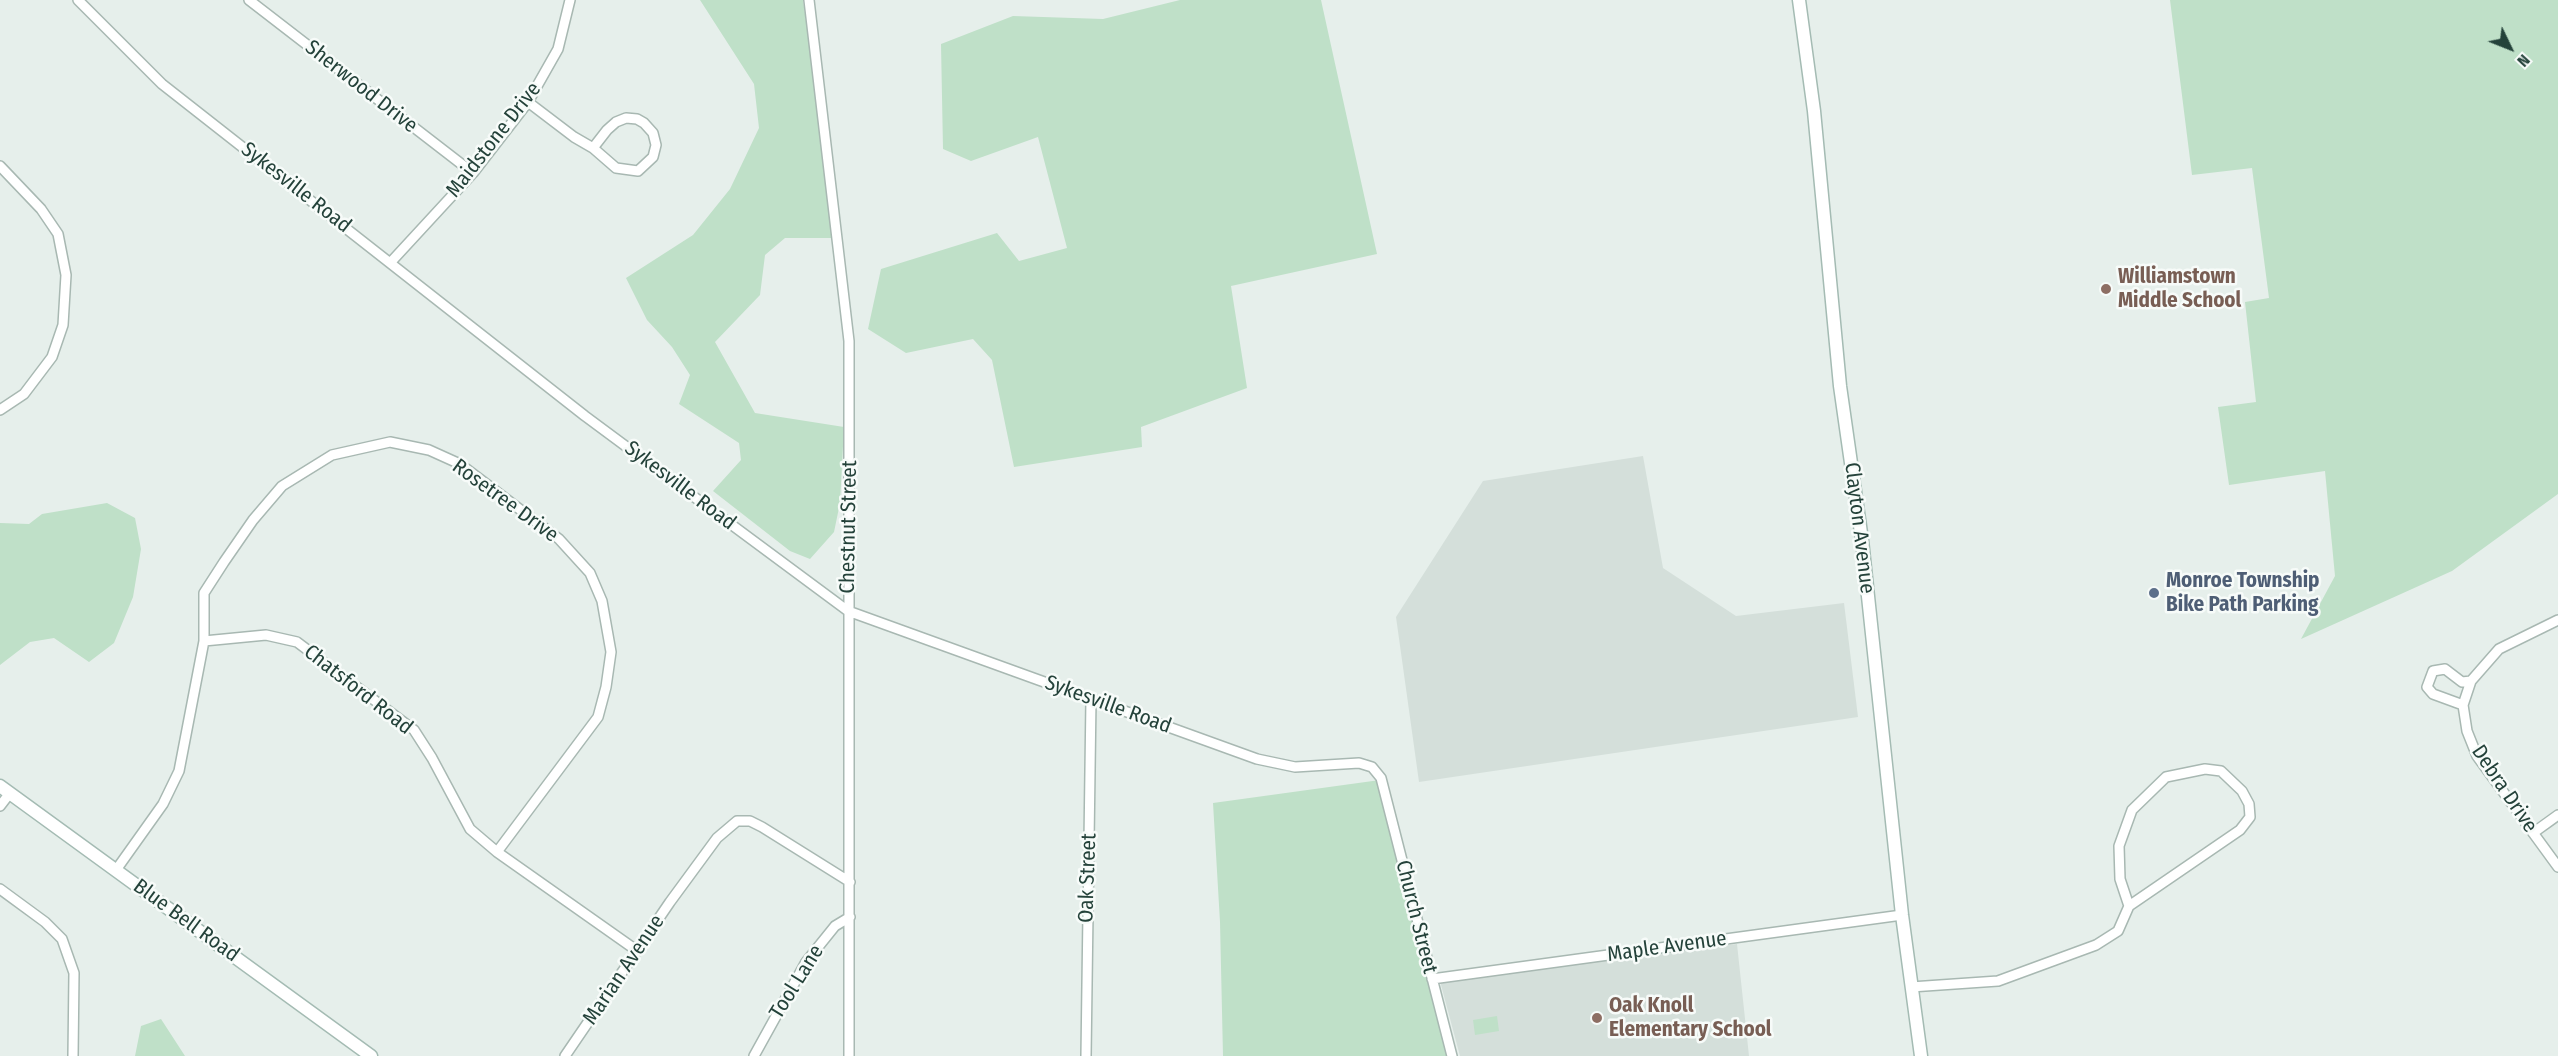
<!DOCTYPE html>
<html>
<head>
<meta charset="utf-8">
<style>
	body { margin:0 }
	#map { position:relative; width:2558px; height:1056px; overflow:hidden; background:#e6efeb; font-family:"Fira Sans Condensed",sans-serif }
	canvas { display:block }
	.north { position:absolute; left:2480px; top:18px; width:60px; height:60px; -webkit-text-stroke:4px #f7fbf9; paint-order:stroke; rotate:133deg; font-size:16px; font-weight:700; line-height:24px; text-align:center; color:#24423a }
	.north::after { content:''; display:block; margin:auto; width:21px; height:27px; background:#24423a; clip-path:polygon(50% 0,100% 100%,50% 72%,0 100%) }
</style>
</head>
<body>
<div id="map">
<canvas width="2558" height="1056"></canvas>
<div class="north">N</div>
</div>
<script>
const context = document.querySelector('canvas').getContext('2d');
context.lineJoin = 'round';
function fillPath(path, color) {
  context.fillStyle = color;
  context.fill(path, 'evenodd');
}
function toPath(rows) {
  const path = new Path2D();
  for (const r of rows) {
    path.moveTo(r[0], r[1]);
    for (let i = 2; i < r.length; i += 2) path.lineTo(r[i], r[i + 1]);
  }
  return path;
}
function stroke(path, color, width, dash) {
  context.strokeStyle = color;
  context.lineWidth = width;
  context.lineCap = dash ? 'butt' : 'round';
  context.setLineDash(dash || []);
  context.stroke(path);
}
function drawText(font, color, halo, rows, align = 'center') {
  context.font = font + ' "Fira Sans Condensed",sans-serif';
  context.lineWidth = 5;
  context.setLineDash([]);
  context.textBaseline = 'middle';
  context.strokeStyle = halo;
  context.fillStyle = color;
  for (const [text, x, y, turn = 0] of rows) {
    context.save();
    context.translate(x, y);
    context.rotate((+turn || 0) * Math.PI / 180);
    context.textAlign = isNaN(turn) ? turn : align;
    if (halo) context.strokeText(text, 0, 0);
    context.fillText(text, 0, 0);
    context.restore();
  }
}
const built = toPath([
	[1643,456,1663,568,1736,616,1844,603,1858,717,1419,782,1396,617,1483,481],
	[1737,944,1749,1056,1460,1056,1440,981]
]);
const green = toPath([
	[700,0,803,0,821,126,833,238,785,238,765,255,760,295,715,342,755,413,844,427,840,503,834,532,810,559,790,551,713,491,741,460,739,443,679,404,690,375,672,347,647,320,626,278,693,235,730,189,759,128,754,84],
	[1180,0,1321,0,1377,254,1231,286,1247,388,1141,427,1142,447,1014,467,992,360,973,339,906,353,868,329,881,269,997,233,1019,261,1067,248,1038,137,971,161,943,149,941,44,1013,16,1103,19],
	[2170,0,2558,0,2558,494,2452,571,2301,639,2335,576,2325,471,2229,485,2218,407,2256,402,2245,302,2269,298,2252,168,2192,175],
	[107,503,135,518,141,549,133,597,114,643,89,662,54,638,30,642,0,665,0,523,29,524,42,514],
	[1380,780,1453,1056,1223,1056,1220,922,1213,803],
	[1497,1016,1499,1031,1475,1035,1473,1020],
	[161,1019,185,1056,187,1056,135,1056,141,1026]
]);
const street = toPath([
	[78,0,162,84,585,416,848,611,1257,759,1295,767,1359,763,1372,767,1381,778,1452,1056],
	[249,0,473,173],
	[809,0,849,341,849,1056],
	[528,102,574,137,593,148,616,168,638,171,653,157,656,145,653,133,644,123,637,119,626,118,616,122,607,130,593,148],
	[0,166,41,209,58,234,66,275,63,325,52,357,24,394,0,410],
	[390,263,473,173,528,102,558,49,570,0],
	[2558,620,2499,649,2471,681,2463,705,2467,731,2477,756,2558,867],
	[204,641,266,635,297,642,414,730,432,758,470,829,497,852,636,950],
	[2463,705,2433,694,2427,687,2433,671,2445,669,2462,682,2471,681],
	[0,806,10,793],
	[2533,833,2558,815],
	[116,870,163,804,179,771,204,641,204,593,224,562,253,520,282,486,332,455,390,442,429,450,460,464,559,539,590,573,602,601,611,652,606,687,598,717,497,852],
	[0,889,45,922,62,939,74,973,73,1056],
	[1432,979,1902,915],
	[1911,987,1998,981,2096,945,2118,931,2129,906,2240,830,2250,817,2249,804,2242,791,2221,771,2205,769,2166,777,2132,810,2119,846,2120,879,2129,906],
	[565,1056,670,902,717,838,737,821,750,821,762,827,850,882],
	[754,1056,806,962,835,926,850,917],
	[1086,1056,1091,699]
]);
const secondary = toPath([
	[1799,0,1814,111,1840,386,1862,540,1902,915,1921,1056],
	[0,786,371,1056]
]);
const markers = [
	[2106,289,6,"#8d6e63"],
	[2154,593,6,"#5c6f8a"],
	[1597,1018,6,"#8d6e63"]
];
const streetNames = [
	["Sherwood Drive",361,87,38],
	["Maidstone Drive",494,140,-52],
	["Sykesville Road",296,188,38],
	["Sykesville Road",680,486,37],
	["Rosetree Drive",505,501,36],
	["Chestnut Street",849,527,-89],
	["Clayton Avenue",1859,528,83],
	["Chatsford Road",358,690,38],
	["Sykesville Road",1108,705,20],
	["Debra Drive",2504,789,56],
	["Oak Street",1088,878,-88],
	["Church Street",1416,917,76],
	["Blue Bell Road",186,921,36],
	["Maple Avenue",1667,947,-8],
	["Marian Avenue",624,970,-56],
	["Tool Lane",797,982,-58]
];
const educationNames = [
	["Williamstown",2118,277],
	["Middle School",2118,301],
	["Oak Knoll",1609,1006],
	["Elementary School",1609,1030]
];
const serviceNames = [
	["Monroe Township",2166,581],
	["Bike Path Parking",2166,605]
];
fillPath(built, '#d4dfda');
fillPath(green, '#bfe0c8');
stroke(street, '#a8b8b2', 12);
stroke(secondary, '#a4bbb3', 15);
stroke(street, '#fff', 9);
stroke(secondary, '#fff', 12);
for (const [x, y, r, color] of markers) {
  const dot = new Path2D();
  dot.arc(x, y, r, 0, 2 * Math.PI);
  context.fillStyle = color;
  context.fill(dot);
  stroke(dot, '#f7fbf9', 2);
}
drawText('21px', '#24423a', '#f7fbf9', streetNames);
drawText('bold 21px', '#785e54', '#f7fbf9', educationNames, 'left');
drawText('bold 21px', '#4e5e75', '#f7fbf9', serviceNames, 'left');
</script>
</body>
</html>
